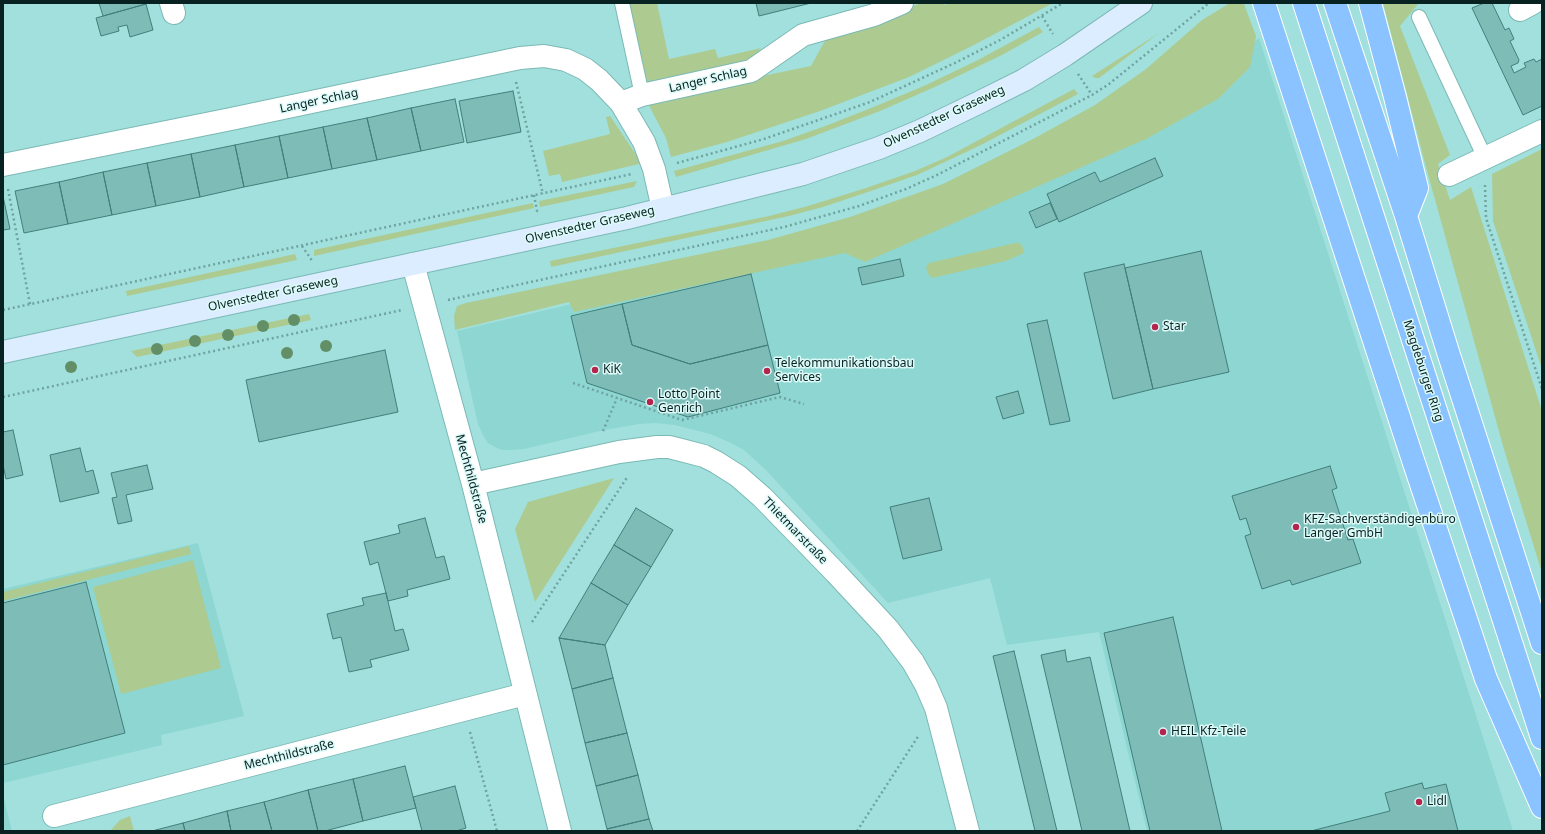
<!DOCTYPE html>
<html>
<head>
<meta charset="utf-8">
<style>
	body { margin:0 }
	#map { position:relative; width:1545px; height:834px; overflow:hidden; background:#a1e0dc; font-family:"Noto Sans",sans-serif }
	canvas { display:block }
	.frame { position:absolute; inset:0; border:4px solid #082221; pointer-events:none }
</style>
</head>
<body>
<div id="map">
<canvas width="1545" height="834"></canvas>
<div class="frame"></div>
</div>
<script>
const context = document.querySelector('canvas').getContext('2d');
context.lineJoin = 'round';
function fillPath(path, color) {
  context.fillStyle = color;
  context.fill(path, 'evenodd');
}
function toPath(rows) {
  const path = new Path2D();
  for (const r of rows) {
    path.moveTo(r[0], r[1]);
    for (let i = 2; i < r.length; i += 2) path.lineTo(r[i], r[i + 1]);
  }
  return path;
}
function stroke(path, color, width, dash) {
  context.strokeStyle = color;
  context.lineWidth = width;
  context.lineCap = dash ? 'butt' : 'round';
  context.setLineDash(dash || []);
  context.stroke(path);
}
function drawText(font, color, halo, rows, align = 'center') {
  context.font = font + ' "Noto Sans",sans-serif';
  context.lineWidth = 3;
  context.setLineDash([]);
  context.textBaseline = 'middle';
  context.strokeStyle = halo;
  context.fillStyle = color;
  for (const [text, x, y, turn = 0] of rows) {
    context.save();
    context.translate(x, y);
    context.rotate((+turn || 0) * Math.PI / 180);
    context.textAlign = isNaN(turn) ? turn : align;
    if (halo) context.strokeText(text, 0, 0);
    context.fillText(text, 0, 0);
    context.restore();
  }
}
const built = toPath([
	[1259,38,1513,831,1147,831,1099,632,1007,645,990,578,888,603,766,470,744,450,729,442,710,434,675,425,655,423,639,424,604,430,524,449,511,450,502,450,495,447,488,443,483,435,478,424,457,331,899,227,1186,100],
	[198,543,244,716,161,735,162,745,3,783,3,589],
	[3,795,12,831,3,831]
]);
const green = toPath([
	[629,3,657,3,669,59,715,49,718,58,761,48,750,63,648,86],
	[922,3,941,3,945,5,948,3,1053,3,974,45,909,77,820,111,727,142,671,157,666,138,646,100,811,66,827,37],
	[1230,3,1244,4,1256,36,1250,67,1218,99,1146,139,865,262,845,253,574,312,569,302,455,330,454,316,457,306,466,303,768,240,850,217,943,184,1033,139,1095,105,1146,69,1202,20],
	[1383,3,1419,3,1400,26,1450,155,1438,164,1450,200,1471,187,1542,411,1542,573,1503,446,1426,167],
	[1039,27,1043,32,1002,55,937,86,880,111,806,139,676,177,674,171,783,141,828,125,876,106,926,85,976,61],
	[1159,33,1099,78,1095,78,1092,76],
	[1074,89,1078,94,981,145,917,175,865,193,823,207,789,216,551,267,550,261,769,216,808,206,866,188,915,171,947,157],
	[610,116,639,159,639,164,562,182,560,174,549,176,543,151,610,134,606,117],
	[1542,149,1542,369,1493,221,1492,174],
	[637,181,634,187,540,207,539,201],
	[533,203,534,208,314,256,314,250],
	[1015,243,1020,243,1023,248,1024,253,1006,261,932,278,928,274,926,268,929,263],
	[295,254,297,260,127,296,126,291],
	[309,314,311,320,137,357,131,351],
	[614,478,535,602,515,529,528,502],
	[189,546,191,554,3,601,3,592],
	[193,560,221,668,121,694,93,587],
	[130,816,134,831,110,831,120,820]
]);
const building = toPath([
	[99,3,146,3,146,4,103,16,99,3],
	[756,3,811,3,759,16,756,3],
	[1484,3,1492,3,1505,30,1509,28,1514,39,1510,41,1519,60,1518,63,1511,66,1514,73,1526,67,1524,63,1534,59,1536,62,1542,59,1542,106,1523,115,1472,8,1484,3],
	[146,4,153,30,130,37,127,25,118,27,119,31,101,36,96,18,146,4],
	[513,91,521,132,467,143,459,101,513,91],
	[455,99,464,142,421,151,411,108,455,99],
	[411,108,421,151,377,160,367,118,411,108],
	[367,118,377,160,332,169,323,127,367,118],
	[323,127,332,169,288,178,279,136,323,127],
	[279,136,288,178,244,187,235,145,279,136],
	[235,145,244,187,200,197,191,154,235,145],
	[191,154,200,197,156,206,147,163,191,154],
	[1155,158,1163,176,1059,222,1047,194,1095,172,1100,182,1155,158],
	[147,163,156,206,112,215,103,172,147,163],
	[103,172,112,215,68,224,59,182,103,172],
	[59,182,68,224,24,233,15,191,59,182],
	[3,196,10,229,3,230,3,196],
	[1050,203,1057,219,1036,228,1029,212,1050,203],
	[1201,251,1229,372,1153,389,1125,268,1201,251],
	[900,259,904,276,862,285,858,268,900,259],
	[1124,264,1153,389,1113,399,1084,273,1124,264],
	[751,274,768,345,690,364,632,345,622,304,751,274],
	[622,304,632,345,690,364,768,345,780,393,688,417,587,383,571,316,622,304],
	[1047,320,1070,421,1050,425,1027,324,1047,320],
	[385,350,398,412,259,442,246,380,385,350],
	[1018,391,1024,413,1003,419,996,397,1018,391],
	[13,430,23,475,6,479,3,465,3,432,13,430],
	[80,448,86,472,93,470,99,493,60,502,50,455,80,448],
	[147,465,153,489,126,495,132,521,118,524,112,498,117,497,111,473,147,465],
	[1330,466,1337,488,1332,490,1348,540,1353,539,1361,563,1292,585,1290,580,1262,589,1245,536,1251,534,1246,518,1240,520,1232,496,1330,466],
	[929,498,942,550,903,559,890,507,929,498],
	[636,508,673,530,651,567,614,545,636,508],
	[425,518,436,558,444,556,450,579,407,590,408,596,388,601,378,562,370,565,364,542,400,533,398,525,425,518],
	[614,545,651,567,628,605,591,583,614,545],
	[86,582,125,733,3,765,3,603,86,582],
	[591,583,628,605,605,645,559,638,591,583],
	[386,593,395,631,403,629,409,650,370,660,372,667,349,672,341,637,333,639,327,614,364,605,362,598,386,593],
	[1173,617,1222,831,1150,831,1104,633,1173,617],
	[559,638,605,645,613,678,572,689,559,638],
	[1065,650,1067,662,1090,657,1130,831,1082,831,1041,655,1065,650],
	[1014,651,1057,831,1035,831,993,656,1014,651],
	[613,678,627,733,585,743,572,689,613,678],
	[627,733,638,775,596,786,585,743,627,733],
	[405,766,416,808,363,821,353,779,405,766],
	[638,775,649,819,607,829,596,786,638,775],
	[353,779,363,821,325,831,318,831,308,790,353,779],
	[1422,783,1424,789,1446,784,1458,831,1311,831,1390,811,1385,793,1422,783],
	[455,786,466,828,456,831,422,831,413,797,455,786],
	[308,790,318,831,272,831,264,802,308,790],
	[264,802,272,831,231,831,227,811,264,802],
	[227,811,231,831,185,831,183,823,227,811],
	[649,819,653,831,608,831,607,829,649,819],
	[183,823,185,831,152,831,183,823]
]);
const path = toPath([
	[1042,16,1053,34],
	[1078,74,1092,95],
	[516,82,543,194],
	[677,163,764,139,870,102,957,62,1000,40,1063,3],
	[1485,185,1486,218,1542,389],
	[8,189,30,304],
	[534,195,537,211,535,212],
	[302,246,313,262],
	[448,300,784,227,859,206,906,189,937,175,1092,95,1109,84,1209,3],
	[3,310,632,174],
	[573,383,682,420,780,397,804,404],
	[3,397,402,310],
	[603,431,617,398],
	[532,622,628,476],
	[470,732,497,831],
	[857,831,919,735]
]);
const lane = toPath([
	[622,3,642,95],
	[1419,17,1485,158]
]);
const street = toPath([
	[171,3,174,13],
	[1520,10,1533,3],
	[621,103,642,95,751,71,803,35,874,15,902,3],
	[3,165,231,119,520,58,544,56,566,60,585,69,599,80,621,103,644,142,654,169,663,209],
	[1449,175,1542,131],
	[413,264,473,484,560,831],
	[473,484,619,452,657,447,669,447,681,450,704,456,716,462,738,476,762,497,836,573,888,629,913,662,926,685,936,708,968,831],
	[54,816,525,694]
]);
const secondary = toPath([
	[3,352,627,218,803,174,879,148,920,131,978,103,1024,80,1065,55,1141,3]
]);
const highway = toPath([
	[1264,3,1412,457,1486,679,1542,807],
	[1304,3,1542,738],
	[1335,3,1406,216,1448,352,1542,643],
	[1370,3,1395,97,1417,188,1406,216]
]);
const trees = [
	[294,320],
	[263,326],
	[228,335],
	[195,341],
	[326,346],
	[157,349],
	[287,353],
	[71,367]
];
const markers = [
	[1155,327,4,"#b5244d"],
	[595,370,4,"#b5244d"],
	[767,371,4,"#b5244d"],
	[650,402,4,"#b5244d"],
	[1296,527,4,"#b5244d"],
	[1163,732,4,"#b5244d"],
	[1419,802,4,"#b5244d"]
];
const streetNames = [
	["Langer Schlag",708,80,-13],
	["Langer Schlag",319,101,-12],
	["Olvenstedter Graseweg",944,117,-25],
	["Olvenstedter Graseweg",590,225,-13],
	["Olvenstedter Graseweg",273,294,-12],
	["Magdeburger Ring",1423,371,72],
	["Mechthildstraße",471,479,75],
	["Thietmarstraße",795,531,46],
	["Mechthildstraße",289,755,-14]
];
const poiNames = [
	["Star",1163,327],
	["Telekommunikationsbau",775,364],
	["Services",775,378],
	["KiK",603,370],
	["Lotto Point",658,395],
	["Genrich",658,409],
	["KFZ-Sachverständigenbüro",1304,520],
	["Langer GmbH",1304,534],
	["HEIL Kfz-Teile",1171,732],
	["Lidl",1427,802]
];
fillPath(built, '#8dd6d1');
fillPath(green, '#adcb91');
fillPath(building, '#7ebcb8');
stroke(building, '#427f7c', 1);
stroke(lane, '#7bb9b5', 16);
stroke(street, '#7bb9b5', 24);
stroke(secondary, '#7bb9b5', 24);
stroke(highway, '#fff', 24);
stroke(path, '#70a3a0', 2.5, [2, 3]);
stroke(lane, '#fff', 14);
stroke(street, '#fff', 22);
stroke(secondary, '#dcedff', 22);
stroke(highway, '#8ac3ff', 22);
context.fillStyle = '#638f67';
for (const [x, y] of trees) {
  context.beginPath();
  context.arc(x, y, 6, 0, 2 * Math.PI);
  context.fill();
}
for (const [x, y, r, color] of markers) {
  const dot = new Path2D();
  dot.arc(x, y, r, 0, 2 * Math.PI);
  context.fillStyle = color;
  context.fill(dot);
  stroke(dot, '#dcfaf8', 1.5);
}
drawText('12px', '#082221', '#dcfaf8', streetNames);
drawText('12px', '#082221', '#dcfaf8', poiNames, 'left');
</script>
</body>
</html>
